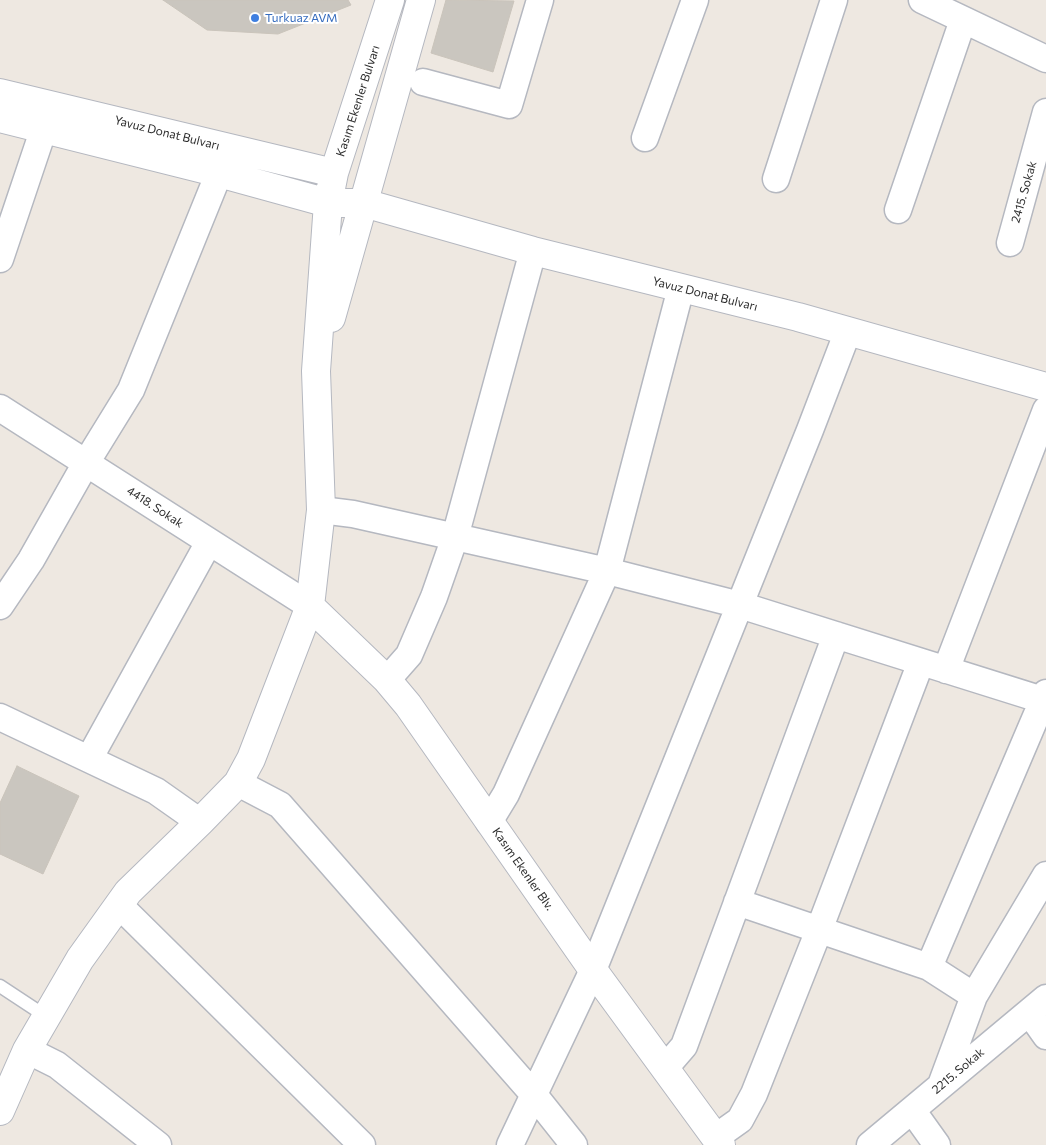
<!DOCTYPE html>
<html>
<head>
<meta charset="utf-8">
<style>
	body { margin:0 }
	canvas { display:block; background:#eee8e1 }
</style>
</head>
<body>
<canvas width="1046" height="1145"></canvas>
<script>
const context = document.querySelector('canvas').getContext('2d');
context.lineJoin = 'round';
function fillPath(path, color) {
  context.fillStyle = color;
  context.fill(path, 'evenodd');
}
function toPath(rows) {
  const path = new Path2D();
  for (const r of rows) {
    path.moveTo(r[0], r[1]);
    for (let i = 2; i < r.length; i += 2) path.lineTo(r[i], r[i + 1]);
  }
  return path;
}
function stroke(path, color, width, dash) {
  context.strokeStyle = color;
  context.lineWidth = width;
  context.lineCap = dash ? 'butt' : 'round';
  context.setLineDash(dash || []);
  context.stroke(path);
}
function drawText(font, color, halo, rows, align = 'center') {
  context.font = font + ' Commissioner,sans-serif';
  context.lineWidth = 4;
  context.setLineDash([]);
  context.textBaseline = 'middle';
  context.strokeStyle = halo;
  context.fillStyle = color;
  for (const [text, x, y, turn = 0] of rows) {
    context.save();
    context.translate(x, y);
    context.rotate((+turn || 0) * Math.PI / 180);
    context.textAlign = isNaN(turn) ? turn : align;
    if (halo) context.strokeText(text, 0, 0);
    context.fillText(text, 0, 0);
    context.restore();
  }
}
const building = toPath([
	[163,0,348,0,351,5,278,34,207,30,163,0],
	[446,0,514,1,493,72,431,53,446,0],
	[17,766,79,796,43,874,0,854,0,803,17,766]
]);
const service = toPath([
	[0,986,47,1017]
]);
const minor = toPath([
	[922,0,1046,59],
	[423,82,509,105,540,0],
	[645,138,695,0],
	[776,179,834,0],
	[898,210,963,20],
	[1010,243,1046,112],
	[0,259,44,128],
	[0,408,310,606],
	[321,510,353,514,607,571,740,605,1046,701],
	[0,606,31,560,86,463,131,390,219,173],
	[946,670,1046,410],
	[387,680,409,655,434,597,455,537,533,251],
	[0,717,156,791,200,822],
	[89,759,209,542],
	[238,783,280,805,535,1096,574,1145],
	[489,822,506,794,607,571,681,288],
	[737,902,929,967,974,996],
	[119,905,362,1145],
	[929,967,1046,693],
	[1029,1012,1046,1036],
	[27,1050,57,1065,158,1145],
	[665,1068,684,1046,836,635],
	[941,1085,974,996,1046,875],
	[912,1110,937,1145],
	[716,1137,740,1120,754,1094,819,930,921,662],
	[510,1145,593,970,810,430,848,331],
	[870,1145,1046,998]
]);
const tertiary = toPath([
	[0,93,334,173],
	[0,118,219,173,328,203,364,203,533,251,798,317,1046,387],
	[331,318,421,0],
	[310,606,387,680,408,705,593,970,721,1145],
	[0,1111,27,1050,80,959,128,892,200,822,238,783,251,759,310,606,321,510,316,371,328,203,334,173,390,0]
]);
const markers = [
	[255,18,5,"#3f7fe0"]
];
const shopNames = [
	["Turkuaz AVM",265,18]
];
const streetNames = [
	["Kasım Ekenler Bulvarı",358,101,-72],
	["Yavuz Donat Bulvarı",167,133,14],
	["2415. Sokak",1024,192,-74],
	["Yavuz Donat Bulvarı",705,294,14],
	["4418. Sokak",155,507,33],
	["Kasım Ekenler Blv.",523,869,55],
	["2215. Sokak",958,1071,-40]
];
fillPath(building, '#cac6bf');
stroke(building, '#cac4bb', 1);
stroke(service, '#b5b8c0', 15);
stroke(minor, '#b5b8c0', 29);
stroke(tertiary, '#b5b8c0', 30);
stroke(service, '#fff', 12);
stroke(minor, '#fff', 26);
stroke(tertiary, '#fff', 28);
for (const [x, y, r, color] of markers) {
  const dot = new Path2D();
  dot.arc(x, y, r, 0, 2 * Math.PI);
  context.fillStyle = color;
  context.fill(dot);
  stroke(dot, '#fff', 2);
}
drawText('12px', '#366cbe', '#fff', shopNames, 'left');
drawText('12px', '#2e2e2e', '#fff', streetNames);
</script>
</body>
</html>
